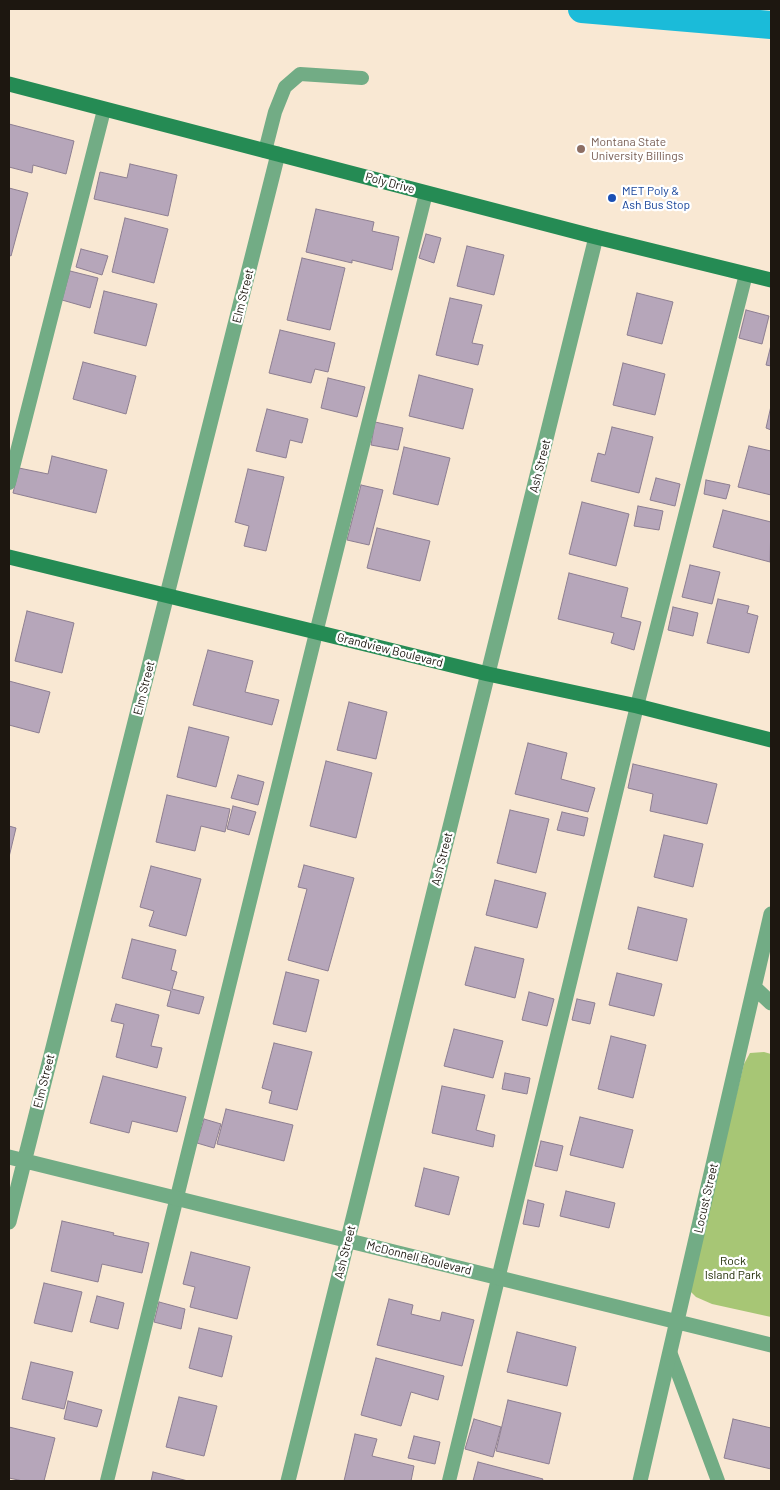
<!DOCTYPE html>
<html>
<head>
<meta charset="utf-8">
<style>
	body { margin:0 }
	#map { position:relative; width:780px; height:1490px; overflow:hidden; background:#f9e8d3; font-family:Barlow,sans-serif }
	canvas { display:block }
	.frame { position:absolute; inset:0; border:10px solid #1d1710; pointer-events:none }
</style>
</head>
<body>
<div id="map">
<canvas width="780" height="1490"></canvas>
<div class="frame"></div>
</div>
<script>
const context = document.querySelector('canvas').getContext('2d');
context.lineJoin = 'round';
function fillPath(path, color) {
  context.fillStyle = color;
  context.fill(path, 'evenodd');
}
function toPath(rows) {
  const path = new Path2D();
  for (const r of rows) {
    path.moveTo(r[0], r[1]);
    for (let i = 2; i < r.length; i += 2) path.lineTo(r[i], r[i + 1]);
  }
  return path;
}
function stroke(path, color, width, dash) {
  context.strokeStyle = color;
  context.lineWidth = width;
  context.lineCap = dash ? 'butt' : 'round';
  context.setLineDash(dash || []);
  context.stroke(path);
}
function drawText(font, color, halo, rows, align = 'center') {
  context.font = font + ' Barlow,sans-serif';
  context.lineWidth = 4.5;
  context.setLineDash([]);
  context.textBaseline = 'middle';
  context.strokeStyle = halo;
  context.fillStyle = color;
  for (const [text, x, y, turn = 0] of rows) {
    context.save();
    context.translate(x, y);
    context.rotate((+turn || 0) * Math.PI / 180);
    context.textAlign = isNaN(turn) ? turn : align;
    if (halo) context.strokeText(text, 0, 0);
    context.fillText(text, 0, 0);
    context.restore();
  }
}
const green = toPath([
	[764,1052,771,1054,771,1317,712,1304,696,1297,688,1289,744,1064,750,1053]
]);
const canal = toPath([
	[582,9,771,25]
]);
const building = toPath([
	[9,124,74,141,66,174,33,165,32,173,9,167,9,124],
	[130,164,177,175,168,216,94,199,100,172,127,178,130,164],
	[9,188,28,193,11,256,9,255,9,188],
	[316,209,374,222,372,231,399,237,392,270,352,260,352,263,306,252,316,209],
	[125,218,168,229,154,283,112,272,125,218],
	[426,234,441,238,434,263,419,258,426,234],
	[467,246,504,255,494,295,457,286,467,246],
	[81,249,108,256,102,275,76,267,81,249],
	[302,258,345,268,330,330,287,320,302,258],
	[70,271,98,278,90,308,62,300,70,271],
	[104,291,157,304,146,346,94,333,104,291],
	[637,293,673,302,662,344,627,335,637,293],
	[450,298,482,305,472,343,483,345,478,365,436,355,450,298],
	[746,310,769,316,762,344,739,338,746,310],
	[280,330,335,343,328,372,315,369,311,383,269,373,280,330],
	[771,345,771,366,766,365,771,345],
	[83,362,136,376,126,414,73,399,83,362],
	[623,363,665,374,655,415,613,405,623,363],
	[419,375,473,389,463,429,409,416,419,375],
	[328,378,365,387,357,417,321,408,328,378],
	[771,406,771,430,766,428,771,406],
	[267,409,308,419,302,443,290,440,286,458,256,451,267,409],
	[375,422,403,428,398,450,371,445,375,422],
	[612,427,653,437,639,493,591,481,598,453,605,455,612,427],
	[749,446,771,451,771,495,738,487,749,446],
	[404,447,450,458,438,505,393,494,404,447],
	[52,456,107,470,96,513,13,493,19,468,48,474,52,456],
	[248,469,284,477,266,551,244,546,249,526,235,522,248,469],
	[656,478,680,484,675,506,650,500,656,478],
	[706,480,730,485,726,499,704,494,706,480],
	[361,485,383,490,369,545,347,540,361,485],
	[582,502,629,514,616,566,569,554,582,502],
	[638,506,663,511,659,530,634,526,638,506],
	[723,510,771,522,770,562,713,547,723,510],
	[377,528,430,541,420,581,367,568,377,528],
	[690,565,720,572,712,604,682,597,690,565],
	[569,573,628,588,621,617,641,622,634,650,611,643,614,633,558,619,569,573],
	[718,599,749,606,747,613,758,616,749,653,707,643,718,599],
	[673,607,698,613,693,636,668,630,673,607],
	[27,611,74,623,62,673,15,661,27,611],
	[208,650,253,661,245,692,279,700,272,725,193,705,208,650],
	[9,681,50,692,39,733,9,725,9,681],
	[349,702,387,712,376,759,337,750,349,702],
	[189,727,229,737,216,787,177,777,189,727],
	[528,743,567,753,561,779,595,788,588,812,515,794,528,743],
	[326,761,372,773,356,838,310,826,326,761],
	[633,764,717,784,707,824,650,811,653,794,628,788,633,764],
	[238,775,264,782,258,805,231,798,238,775],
	[167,795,230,809,225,832,201,826,195,851,156,842,167,795],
	[233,806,256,812,249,835,227,829,233,806],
	[510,810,549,819,536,873,497,863,510,810],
	[562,812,588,818,584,836,557,830,562,812],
	[9,826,16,828,9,857,9,826],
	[664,835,703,844,693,887,654,877,664,835],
	[304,865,354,878,328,971,288,960,307,889,298,887,304,865],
	[151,866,201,879,186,936,149,926,154,911,140,907,151,866],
	[495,880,546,893,537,928,486,915,495,880],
	[638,907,687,919,677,961,628,949,638,907],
	[132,939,176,950,171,970,177,972,172,989,204,997,199,1014,167,1006,171,991,122,978,132,939],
	[475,947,524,959,515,998,465,985,475,947],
	[286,972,319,980,306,1032,273,1024,286,972],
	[617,973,662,984,654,1016,609,1005,617,973],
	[529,992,554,999,547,1026,522,1020,529,992],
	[577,999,595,1003,590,1024,572,1020,577,999],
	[116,1004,159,1015,151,1046,162,1048,157,1068,116,1057,124,1024,111,1021,116,1004],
	[454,1029,503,1041,493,1078,444,1066,454,1029],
	[611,1036,646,1045,633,1098,598,1089,611,1036],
	[274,1043,312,1052,297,1110,269,1103,272,1091,262,1088,274,1043],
	[505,1073,530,1078,527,1094,502,1089,505,1073],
	[103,1076,186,1097,177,1132,132,1121,129,1133,90,1123,103,1076],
	[442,1086,485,1095,476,1130,495,1135,493,1147,432,1133,442,1086],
	[226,1109,293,1125,284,1161,217,1144,226,1109],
	[580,1117,633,1130,623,1168,570,1155,580,1117],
	[204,1119,221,1124,214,1148,197,1143,204,1119],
	[541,1141,563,1146,557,1171,535,1166,541,1141],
	[424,1168,459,1177,449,1215,415,1206,424,1168],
	[566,1191,615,1203,609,1228,560,1216,566,1191],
	[528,1200,544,1204,539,1227,523,1224,528,1200],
	[62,1221,114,1233,113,1235,149,1243,142,1273,102,1264,98,1282,51,1271,62,1221],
	[191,1252,250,1267,237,1319,190,1307,195,1287,183,1284,191,1252],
	[44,1283,82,1292,72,1332,34,1323,44,1283],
	[97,1296,124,1303,118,1329,90,1322,97,1296],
	[389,1299,413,1305,411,1314,440,1321,442,1312,474,1320,462,1366,377,1345,389,1299],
	[159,1302,185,1309,181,1329,154,1322,159,1302],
	[199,1328,232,1336,222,1377,189,1368,199,1328],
	[517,1332,576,1347,567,1386,507,1372,517,1332],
	[376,1358,444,1376,438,1400,411,1392,401,1426,361,1415,376,1358],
	[31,1362,73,1372,64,1409,22,1399,31,1362],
	[179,1397,217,1406,204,1456,166,1447,179,1397],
	[508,1400,561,1413,549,1464,496,1451,508,1400],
	[68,1401,102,1410,97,1427,64,1419,68,1401],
	[474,1419,501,1427,493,1457,465,1449,474,1419],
	[733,1419,771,1428,771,1469,724,1458,733,1419],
	[9,1427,55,1438,44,1481,23,1481,9,1478,9,1427],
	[355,1434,377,1439,372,1456,414,1466,411,1481,344,1481,355,1434],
	[414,1436,440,1442,435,1464,408,1458,414,1436],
	[478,1462,543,1479,542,1481,473,1481,478,1462],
	[153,1472,188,1481,151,1481,153,1472]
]);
const lane = toPath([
	[265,151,275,112,285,87,300,74,362,78],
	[9,483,104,110],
	[670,1352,718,1481],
	[107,1481,316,633,426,193],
	[449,1481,637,706,746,274]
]);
const street = toPath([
	[754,987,771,1003],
	[9,1157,771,1345],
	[9,1222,278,154],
	[288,1481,596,237],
	[640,1481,771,914]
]);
const secondary = toPath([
	[9,84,596,237,771,280],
	[9,557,488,674,637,706,771,740]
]);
const markers = [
	[581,149,5,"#8d6e63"],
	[612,198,5,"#1a4fb4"]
];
const educationNames = [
	["Montana State",591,142],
	["University Billings",591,156]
];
const streetNames = [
	["Poly Drive",390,183,15],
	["Elm Street",243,296,-76],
	["Ash Street",540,466,-76],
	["Grandview Boulevard",390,650,14],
	["Elm Street",144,688,-76],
	["Ash Street",442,859,-76],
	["Elm Street",44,1081,-76],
	["Locust Street",706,1198,-77],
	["Ash Street",345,1252,-76],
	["McDonnell Boulevard",419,1258,14]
];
const transitNames = [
	["MET Poly &",622,191],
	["Ash Bus Stop",622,205]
];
const parkNames = [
	["Rock",733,1261],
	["Island Park",733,1275]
];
fillPath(green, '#a7c675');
stroke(canal, '#1bbbd9', 28);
fillPath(building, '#b6a6ba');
stroke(building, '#8d7e91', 1);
stroke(lane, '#72ac85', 14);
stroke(street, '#72ac85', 15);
stroke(secondary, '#258b54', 15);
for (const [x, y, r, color] of markers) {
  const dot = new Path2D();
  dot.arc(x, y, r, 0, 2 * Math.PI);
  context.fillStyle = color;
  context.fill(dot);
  stroke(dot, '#fff', 2);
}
drawText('12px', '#785e54', '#fff', educationNames, 'left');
drawText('12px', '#1d1710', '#fff', streetNames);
drawText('12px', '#164399', '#fff', transitNames, 'left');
drawText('12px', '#222e07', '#fff', parkNames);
</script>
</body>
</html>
